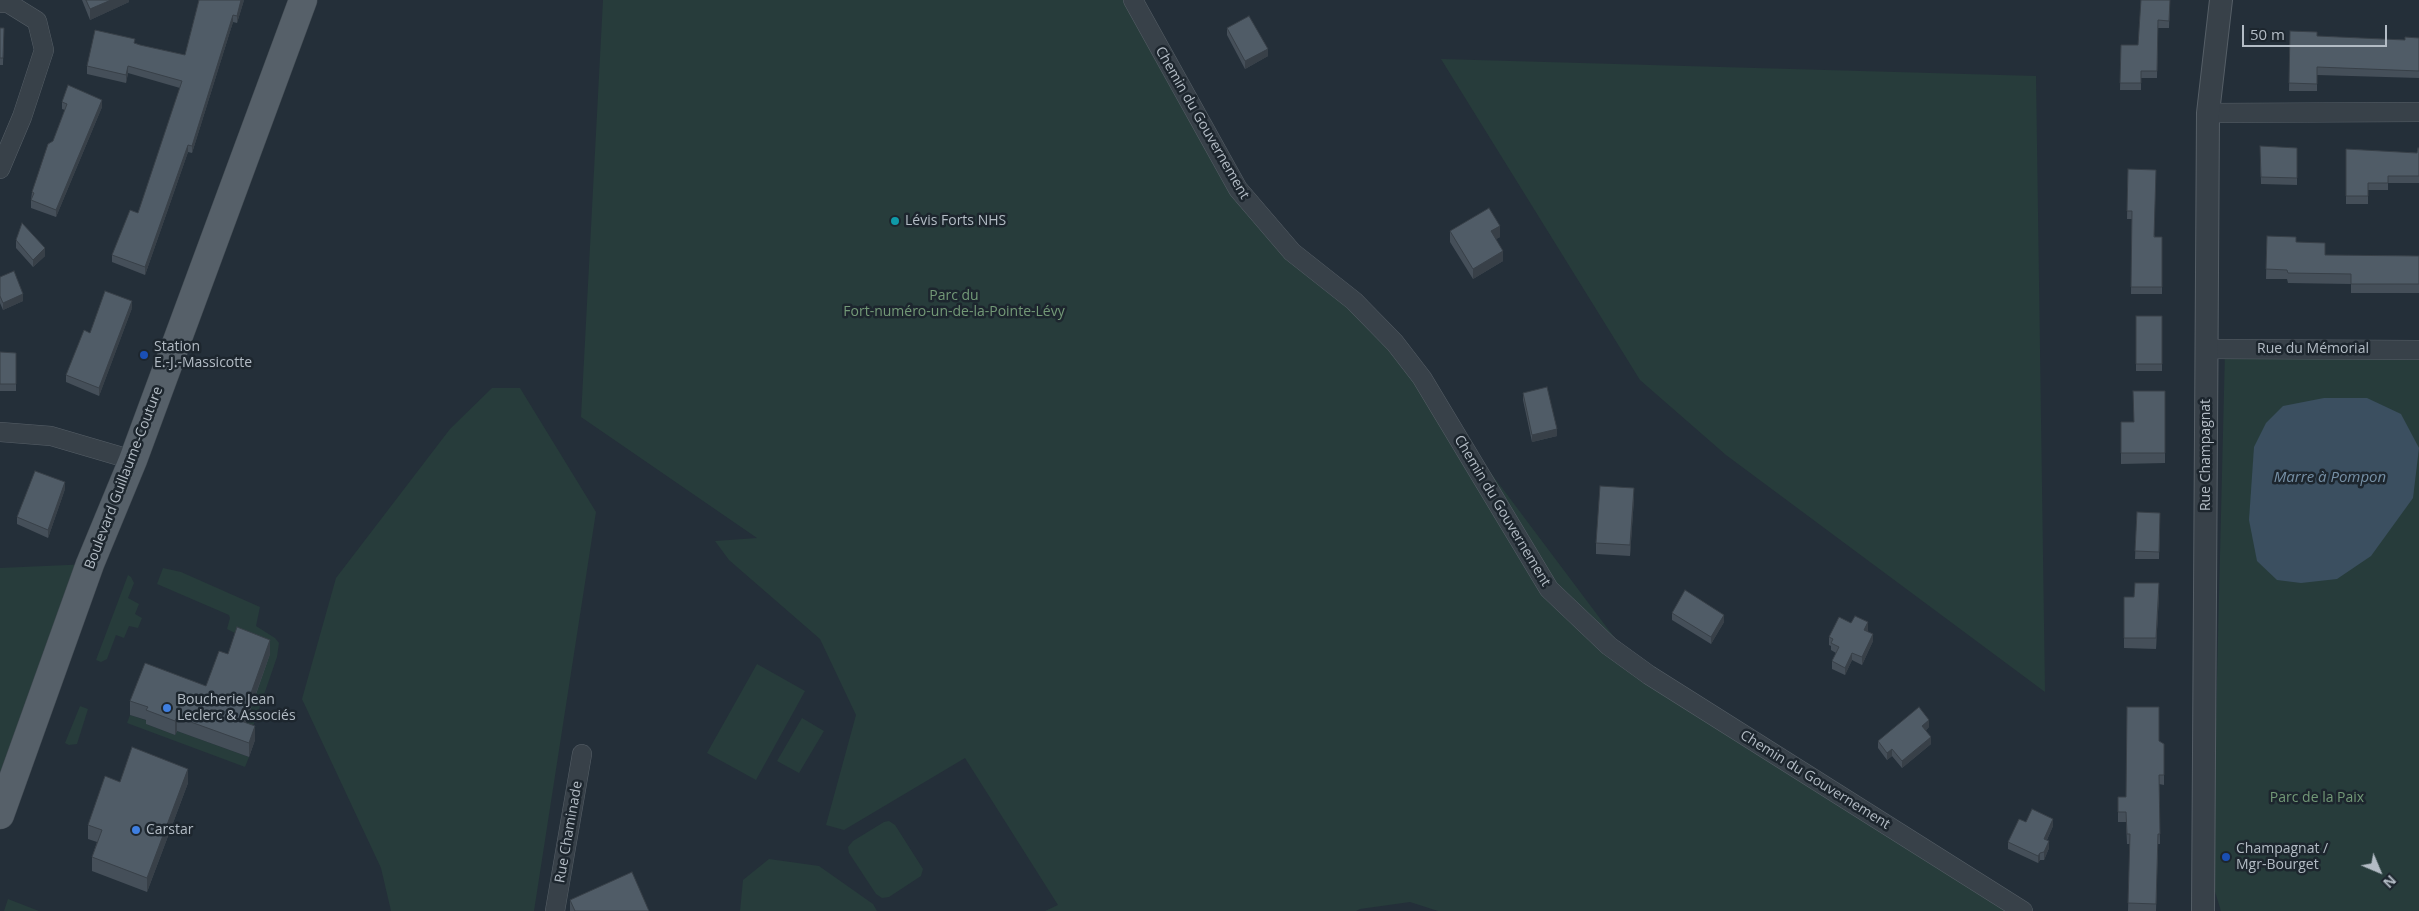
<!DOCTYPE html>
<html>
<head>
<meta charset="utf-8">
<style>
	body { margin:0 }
	#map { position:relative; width:2419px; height:911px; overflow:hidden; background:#242f39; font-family:"Open Sans",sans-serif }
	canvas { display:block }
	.north { position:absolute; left:2354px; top:846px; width:50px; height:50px; -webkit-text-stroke:4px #1d262e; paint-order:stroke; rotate:135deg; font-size:14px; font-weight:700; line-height:20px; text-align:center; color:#b3bcc5 }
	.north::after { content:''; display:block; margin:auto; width:18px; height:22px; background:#b3bcc5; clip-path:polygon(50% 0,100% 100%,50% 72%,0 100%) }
	.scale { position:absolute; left:2242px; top:25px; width:145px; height:22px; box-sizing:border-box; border:2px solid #b3bcc5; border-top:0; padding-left:6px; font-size:15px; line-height:18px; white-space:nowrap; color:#b3bcc5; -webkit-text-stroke:4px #1d262e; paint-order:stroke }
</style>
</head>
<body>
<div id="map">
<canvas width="2419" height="911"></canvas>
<div class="north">N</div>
<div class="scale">50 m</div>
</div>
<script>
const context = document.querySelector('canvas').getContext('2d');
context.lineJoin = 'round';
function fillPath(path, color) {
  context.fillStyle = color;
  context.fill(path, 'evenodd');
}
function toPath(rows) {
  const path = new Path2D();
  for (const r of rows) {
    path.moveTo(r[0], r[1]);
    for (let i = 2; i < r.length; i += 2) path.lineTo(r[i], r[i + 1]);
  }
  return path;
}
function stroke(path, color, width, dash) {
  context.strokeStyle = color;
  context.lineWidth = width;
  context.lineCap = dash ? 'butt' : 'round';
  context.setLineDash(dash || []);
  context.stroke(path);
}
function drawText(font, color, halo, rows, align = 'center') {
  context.font = font + ' "Open Sans",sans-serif';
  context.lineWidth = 5;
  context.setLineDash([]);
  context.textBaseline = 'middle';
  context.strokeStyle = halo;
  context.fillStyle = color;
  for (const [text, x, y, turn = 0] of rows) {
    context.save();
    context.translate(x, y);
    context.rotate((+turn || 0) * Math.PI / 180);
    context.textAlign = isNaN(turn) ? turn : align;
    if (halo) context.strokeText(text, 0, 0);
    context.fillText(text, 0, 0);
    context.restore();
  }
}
const green = toPath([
	[603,0,1133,0,1238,189,1354,301,1457,428,1629,657,2030,911,1438,911,1410,902,1360,909,1356,911,1045,911,1058,905,965,758,844,830,826,825,856,715,820,639,729,560,715,541,757,538,581,417],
	[1441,59,2036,76,2045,692,1726,455,1640,380],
	[2225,351,2419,357,2419,911,2221,911,2212,882],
	[492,388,520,388,596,512,534,911,391,911,381,868,302,699,336,578,450,429],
	[90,564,0,816,0,568],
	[163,568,181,572,260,607,256,626,275,638,279,643,277,657,249,738,241,735,239,635,227,629,230,618,229,615,157,584],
	[128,575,131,577,134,583,128,598,139,604,135,614,142,618,138,628,129,626,124,638,116,635,107,659,101,662,96,660],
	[757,664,805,691,756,780,707,753],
	[80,706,88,709,77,744,69,745,65,743],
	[130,715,148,721,146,724,175,735,177,731,249,757,245,767,127,723],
	[802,718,824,731,799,773,777,761],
	[889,821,895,825,923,869,921,876,889,897,882,898,876,894,849,853,848,847,853,841,884,822],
	[769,859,819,866,873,904,877,911,740,911,743,880],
	[8,899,39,911,4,911]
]);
const water = toPath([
	[2324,398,2367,398,2401,414,2419,448,2413,498,2371,556,2337,579,2301,583,2277,580,2257,561,2249,520,2254,447,2266,423,2283,406]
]);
const minor = toPath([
	[1133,0,1238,189,1292,252,1354,301,1395,343,1422,378,1549,589,1609,646,1649,675,2023,911],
	[0,3,8,3,37,21,44,50,22,117,0,169],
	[2208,113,2419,112],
	[2207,349,2419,350],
	[0,432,51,436,133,460],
	[555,911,582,754]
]);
const tertiary = toPath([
	[2203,911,2208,113,2221,0]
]);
const primary = toPath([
	[0,815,90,564,133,460,303,0]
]);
const wall = toPath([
	[82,0,129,0,129,2,90,20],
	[199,0,244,0,237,23,233,22,192,153,188,152,145,275,112,262,112,255,138,213,180,88,128,73,126,83,87,74,87,66,135,43,140,45,185,55],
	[2170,0,2169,28,2158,28,2157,78,2141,78,2141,90,2120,90,2121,45,2138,45],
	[0,28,4,28,3,65,0,65],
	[1227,28,1268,56,1245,69,1227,35],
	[2290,31,2317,36,2405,40,2419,38,2419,78,2317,75,2317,91,2289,91],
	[62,102,102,107,56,217,31,208,31,200,32,192,53,141,65,110,62,109],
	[2260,146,2297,148,2297,185,2261,184],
	[2419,148,2419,183,2388,183,2388,190,2368,190,2368,204,2346,204,2346,149,2417,153],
	[2128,169,2155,237,2162,237,2162,294,2131,294,2132,219,2127,219],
	[1450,231,1500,237,1496,239,1503,261,1473,279,1450,242],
	[2267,236,2296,242,2325,255,2419,256,2419,293,2351,293,2351,284,2288,283,2287,279,2266,279],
	[16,240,45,256,33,267,16,248],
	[0,277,23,301,3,310,0,303],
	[132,308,99,396,66,382,66,375],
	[2136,316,2162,316,2162,371,2136,371],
	[0,352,16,353,16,391,0,391],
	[2165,391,2165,463,2121,464,2121,422,2134,422],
	[1523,393,1557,436,1532,442,1523,400],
	[65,489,48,538,17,524,17,517],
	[1634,498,1630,556,1596,554,1596,543],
	[2137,512,2160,513,2159,559,2135,559],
	[2159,594,2156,649,2124,648,2124,597,2134,597],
	[1672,613,1724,622,1711,644,1672,620],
	[1851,623,1868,630,1867,632,1873,641,1862,665,1852,660,1845,675,1832,669,1832,661,1836,653,1831,650,1831,646,1829,645,1829,637],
	[228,654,270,654,246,723,255,740,249,757,177,731,175,735,146,724,146,720,130,715,130,701,206,686],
	[1929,727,1926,730,1931,744,1902,768,1892,756,1887,760,1878,748,1878,741],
	[2159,741,2164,744,2164,785,2159,784,2160,844,2158,844,2156,911,2128,911,2130,844,2127,844,2126,822,2118,822,2118,797,2126,797],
	[120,782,188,783,147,892,92,871,92,857,97,842,88,839,88,825],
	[2026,822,2053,826,2047,840,2049,848,2044,860,2040,860,2038,863,2008,849,2008,842],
	[570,900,649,911,570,911]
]);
const shadedWall = toPath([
	[111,0,129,0,129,2,90,20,90,9],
	[241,0,244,0,237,23,237,16],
	[233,15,233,22,192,153,192,146],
	[1268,49,1268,56,1245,69,1245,61],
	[128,66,128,73,126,83,126,75],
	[102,100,102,107,56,217,56,210],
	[188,145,188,152,145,275,145,267],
	[1500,226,1500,237,1491,242,1491,231],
	[45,248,45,256,33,267,33,260],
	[1503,251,1503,261,1473,279,1473,269],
	[23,294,23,301,3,310,3,303],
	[132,301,132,308,99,396,99,388],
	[1557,429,1557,436,1532,442,1532,435],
	[65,482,65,489,48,538,48,530],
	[1634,488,1634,498,1630,556,1630,545],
	[2159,583,2159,594,2156,649,2156,638],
	[1724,615,1724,622,1711,644,1711,637],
	[1868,622,1868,630,1864,637,1864,630],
	[1873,634,1873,641,1862,665,1862,657],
	[270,640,270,654,241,735,241,721],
	[1852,653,1852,660,1845,675,1845,668],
	[177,717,177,731,175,735,175,721],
	[1929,720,1929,727,1922,733,1922,726],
	[255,726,255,740,249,757,249,743],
	[1931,737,1931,744,1902,768,1902,761],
	[1892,749,1892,756,1887,760,1887,753],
	[188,769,188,783,147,892,147,878],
	[2053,819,2053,826,2044,846,2044,839],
	[2049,841,2049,848,2044,860,2044,852],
	[2040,853,2040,860,2038,863,2038,856]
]);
const building = toPath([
	[86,0,111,0,90,9,86,0],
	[199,0,241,0,237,16,233,15,192,146,188,145,145,267,112,255,130,210,138,213,182,81,128,66,126,75,87,66,95,30,135,39,134,43,140,45,185,55,199,0],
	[2141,0,2170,0,2169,21,2158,20,2157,71,2141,71,2141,83,2120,83,2121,45,2138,45,2141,0],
	[1249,16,1268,49,1245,61,1227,28,1249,16],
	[0,28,4,28,3,58,0,58,0,28],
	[2290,31,2317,32,2317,36,2405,40,2405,37,2419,38,2419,71,2317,67,2317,84,2289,83,2290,31],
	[68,85,102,100,56,210,31,200,34,193,32,192,48,144,53,141,67,104,62,102,68,85],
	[2260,146,2297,148,2297,178,2261,177,2260,146],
	[2418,148,2419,148,2419,176,2388,176,2388,183,2368,183,2368,196,2346,196,2346,149,2417,153,2418,148],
	[2128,169,2156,170,2154,237,2162,237,2162,287,2131,287,2132,211,2127,211,2128,169],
	[1489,208,1500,226,1491,231,1503,251,1473,269,1450,231,1489,208],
	[22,223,45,248,33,260,16,240,22,223],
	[2267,236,2296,237,2296,242,2325,243,2325,255,2419,256,2419,284,2351,284,2351,274,2288,273,2287,270,2266,269,2267,236],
	[14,271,23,294,3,303,0,296,0,277,14,271],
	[105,291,132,301,99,388,66,375,84,330,90,333,105,291],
	[2136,316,2162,316,2162,364,2136,364,2136,316],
	[0,352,16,353,16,384,0,384,0,352],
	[1547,387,1557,429,1532,435,1523,393,1547,387],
	[2133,391,2165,391,2165,453,2121,453,2121,422,2134,422,2133,391],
	[35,471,65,482,48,530,17,517,35,471],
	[1600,486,1634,488,1630,545,1596,543,1600,486],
	[2137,512,2160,513,2159,552,2135,551,2137,512],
	[2135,583,2159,583,2156,638,2124,638,2124,597,2134,597,2135,583],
	[1685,590,1724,615,1711,637,1672,613,1685,590],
	[1855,616,1868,622,1864,630,1873,634,1862,657,1852,653,1845,668,1832,661,1839,647,1831,643,1833,639,1829,637,1839,617,1851,623,1855,616],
	[237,627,270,640,241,721,255,726,249,743,177,717,175,721,146,710,148,707,130,701,145,663,206,686,219,651,228,654,237,627],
	[1919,707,1929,720,1922,726,1931,737,1902,761,1892,749,1887,753,1878,741,1919,707],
	[2127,707,2159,707,2159,741,2164,744,2164,775,2159,775,2160,834,2158,834,2156,904,2128,903,2130,834,2127,834,2126,812,2118,812,2118,797,2126,797,2127,707],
	[132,747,188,769,147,878,92,857,102,830,88,825,105,776,120,782,132,747],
	[2032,809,2053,819,2044,839,2049,841,2044,852,2040,853,2038,856,2008,842,2019,819,2026,822,2032,809],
	[632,872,649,911,575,911,570,900,632,872]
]);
const markers = [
	[895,221,5,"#0f9aa8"],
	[144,355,5,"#1a4fb4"],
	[167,708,5,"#3f7fe0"],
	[136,830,5,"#3f7fe0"],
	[2226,857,5,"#1a4fb4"]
];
const streetNames = [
	["Chemin du Gouvernement",1202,123,60],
	["Rue du Mémorial",2313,349],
	["Rue Champagnat",2206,455,-90],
	["Boulevard Guillaume-Couture",124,478,-69],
	["Chemin du Gouvernement",1502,511,59],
	["Chemin du Gouvernement",1815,780,32],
	["Rue Chaminade",569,832,-80]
];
const poiNames = [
	["Lévis Forts NHS",905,221],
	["Station",154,347],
	["E.-J.-Massicotte",154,363],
	["Boucherie Jean",177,700],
	["Leclerc & Associés",177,716],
	["Carstar",146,830],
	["Champagnat /",2236,849],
	["Mgr-Bourget",2236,865]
];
const parkNames = [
	["Parc du",954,296],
	["Fort-numéro-un-de-la-Pointe-Lévy",954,312],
	["Parc de la Paix",2317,798]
];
const waterNames = [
	["Marre à Pompon",2330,478]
];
fillPath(green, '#273c3b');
fillPath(water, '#3b4f60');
stroke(minor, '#565f67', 20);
stroke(tertiary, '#565f67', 24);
stroke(primary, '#414a52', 29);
stroke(minor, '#384149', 19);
stroke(tertiary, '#384149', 22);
stroke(primary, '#566069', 28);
fillPath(wall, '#454f59');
fillPath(shadedWall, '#384048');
fillPath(building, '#505c67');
stroke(building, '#384048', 1);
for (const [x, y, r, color] of markers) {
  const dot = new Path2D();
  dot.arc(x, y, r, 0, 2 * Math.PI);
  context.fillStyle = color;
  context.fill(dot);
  stroke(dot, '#1d262e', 2);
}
drawText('14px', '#b3bcc5', '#1d262e', streetNames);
drawText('14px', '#b3bcc5', '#1d262e', poiNames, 'left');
drawText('14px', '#739977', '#1d262e', parkNames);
drawText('italic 15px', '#7690a6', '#1d262e', waterNames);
</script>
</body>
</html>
